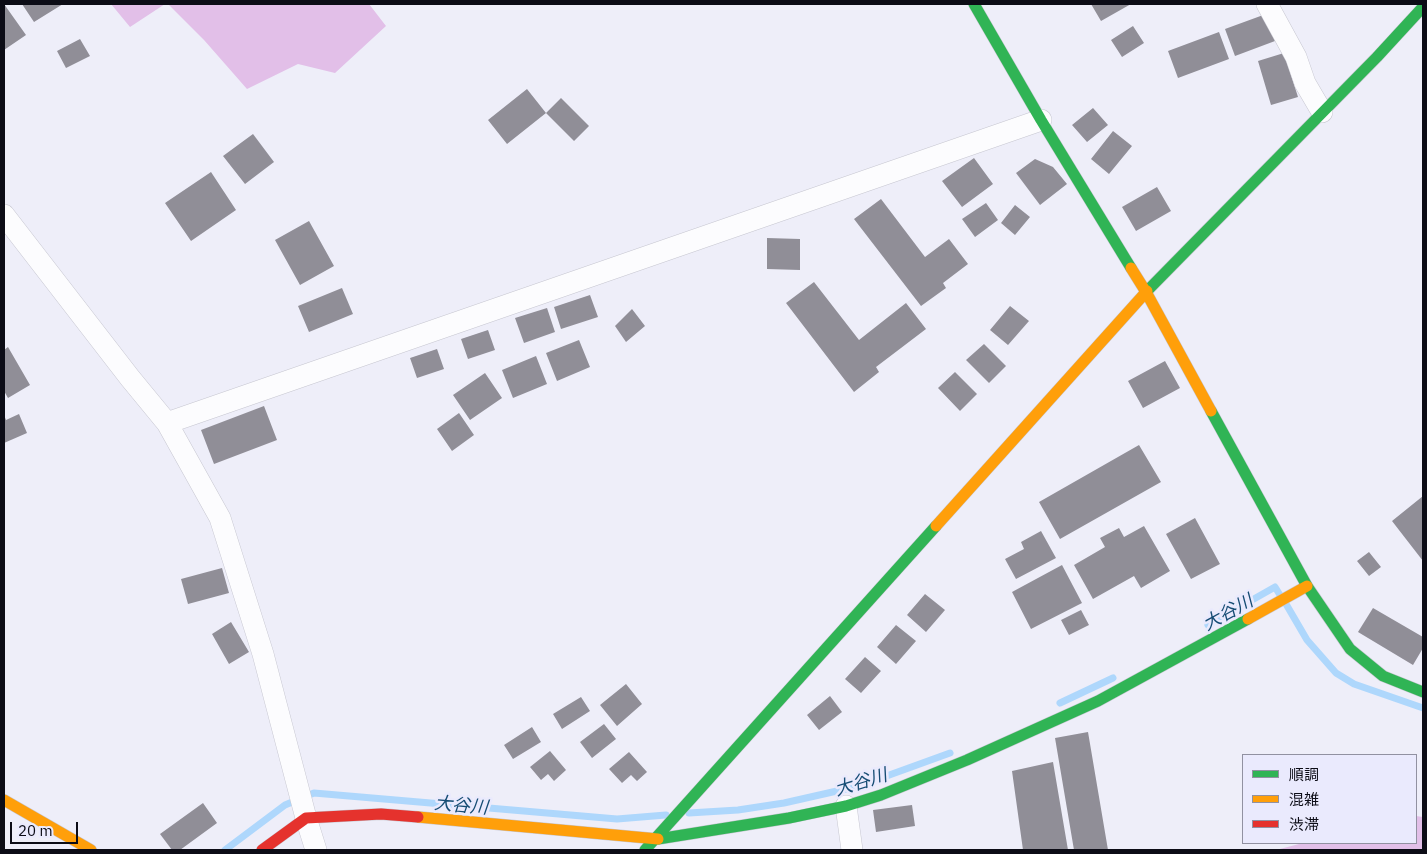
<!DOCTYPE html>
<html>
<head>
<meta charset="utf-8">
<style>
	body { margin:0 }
	#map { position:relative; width:1427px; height:854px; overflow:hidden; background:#eeeef9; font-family:"IBM Plex Sans","Noto Sans JP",sans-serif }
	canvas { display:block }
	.frame { position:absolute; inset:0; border:5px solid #0c0c16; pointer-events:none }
	.legend { position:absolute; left:1242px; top:754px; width:175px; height:90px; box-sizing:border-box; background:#eaeafd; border:1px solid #9191a1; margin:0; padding:6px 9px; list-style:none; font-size:15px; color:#0c0c16 }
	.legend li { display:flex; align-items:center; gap:10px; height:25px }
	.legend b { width:25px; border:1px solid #9191a1 }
	.scale { position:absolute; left:10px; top:822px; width:68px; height:22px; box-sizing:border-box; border:2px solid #0c0c16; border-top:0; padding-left:6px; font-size:15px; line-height:18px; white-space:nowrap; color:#0c0c16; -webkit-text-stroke:4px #eaeafd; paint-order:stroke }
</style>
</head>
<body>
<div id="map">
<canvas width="1427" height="854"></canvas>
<div class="frame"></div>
<ul class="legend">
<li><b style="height:6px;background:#30b455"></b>順調</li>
<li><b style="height:6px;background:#ff9f0a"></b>混雑</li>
<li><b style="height:6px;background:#e5322d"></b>渋滞</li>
</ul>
<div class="scale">20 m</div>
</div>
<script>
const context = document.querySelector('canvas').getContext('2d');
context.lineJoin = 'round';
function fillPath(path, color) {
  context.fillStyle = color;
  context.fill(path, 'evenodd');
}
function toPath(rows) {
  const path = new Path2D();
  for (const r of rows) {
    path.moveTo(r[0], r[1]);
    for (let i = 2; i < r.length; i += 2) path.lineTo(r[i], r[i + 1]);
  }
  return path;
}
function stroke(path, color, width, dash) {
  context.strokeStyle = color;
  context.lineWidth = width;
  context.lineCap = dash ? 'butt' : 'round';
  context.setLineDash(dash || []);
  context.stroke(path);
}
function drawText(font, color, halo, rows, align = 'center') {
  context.font = font + ' "IBM Plex Sans","Noto Sans JP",sans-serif';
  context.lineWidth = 5;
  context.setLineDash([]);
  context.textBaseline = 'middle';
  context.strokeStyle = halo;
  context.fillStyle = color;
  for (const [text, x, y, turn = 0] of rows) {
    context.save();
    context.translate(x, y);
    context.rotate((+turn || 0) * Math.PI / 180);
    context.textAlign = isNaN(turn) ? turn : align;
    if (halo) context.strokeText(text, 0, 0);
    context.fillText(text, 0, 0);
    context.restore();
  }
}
const forest = toPath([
	[111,4,165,4,130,27],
	[168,4,369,4,386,26,335,73,298,64,247,89,204,40],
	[1416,816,1423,817,1423,850,1276,850,1303,843,1416,843]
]);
const stream = toPath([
	[1286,604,1307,640,1336,673,1354,684,1423,708],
	[1208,625,1275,587,1280,595],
	[1060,703,1113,678],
	[689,813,738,810,784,803,859,786,950,753],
	[225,850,285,805,314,793,617,819,666,815]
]);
const building = toPath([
	[4,4,26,35,4,50],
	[22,4,63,4,34,22],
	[1091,4,1131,4,1101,21],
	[1266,14,1275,41,1235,56,1225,29],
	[1133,26,1144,43,1122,57,1111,40],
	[1219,32,1229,59,1178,78,1168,51],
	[80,39,90,56,66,68,57,51],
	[1284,53,1298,97,1271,105,1258,61],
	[527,89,546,113,507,144,488,120],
	[561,98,589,126,574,141,546,113],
	[1093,108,1108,125,1087,142,1072,125],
	[1113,131,1132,146,1109,174,1091,159],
	[253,134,274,162,245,184,223,156],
	[974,158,993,184,962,207,942,181],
	[1035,159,1053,167,1067,184,1040,205,1016,173],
	[211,172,236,210,191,241,165,203],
	[1157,187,1171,211,1136,231,1122,207],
	[881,199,925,257,949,239,968,264,943,283,946,288,921,306,854,219],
	[986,203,998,220,975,237,962,219],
	[1015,205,1030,217,1015,235,1001,223],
	[309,221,334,266,300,285,275,240],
	[767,238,800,239,800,270,767,269],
	[814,282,859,340,906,303,926,329,876,367,879,372,854,392,786,303],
	[342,288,353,314,309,332,298,306],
	[590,295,598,317,561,329,554,307],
	[1010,306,1029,321,1008,345,990,330],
	[547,308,555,332,524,343,515,318],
	[632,309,645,326,626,342,615,326],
	[488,330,495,350,468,359,461,339],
	[579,340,590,367,557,381,546,353],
	[984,344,1006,366,989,383,966,360],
	[8,347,30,385,8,398,4,391,4,350],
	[437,349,444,369,417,378,410,358],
	[536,356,547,384,513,398,502,370],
	[1165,361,1180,388,1143,408,1128,381],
	[955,372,977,394,960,411,938,388],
	[485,373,502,398,470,420,453,395],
	[264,406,277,440,214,464,201,430],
	[459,413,474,435,452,451,437,429],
	[19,414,27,433,4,443,4,415,6,420],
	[1139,445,1161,482,1060,539,1039,502],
	[1423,496,1423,561,1392,521],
	[1195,518,1220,564,1191,579,1166,534],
	[1144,526,1170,571,1141,588,1134,576,1093,599,1074,565,1105,547,1100,538,1119,528,1124,537],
	[1041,531,1056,558,1016,579,1005,559,1024,549,1021,542],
	[1369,552,1381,567,1369,576,1357,561],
	[1062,565,1082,603,1031,629,1012,592],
	[222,568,229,593,188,604,181,579],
	[925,594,945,610,926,632,907,615],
	[1373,608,1423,637,1423,648,1413,665,1358,632],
	[1081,610,1089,625,1069,635,1061,620],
	[231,622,249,652,229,664,212,634],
	[896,625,916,641,896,664,877,647],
	[865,657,881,671,861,693,845,679],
	[626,684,642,704,617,726,600,705],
	[830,696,842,712,819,730,807,715],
	[581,697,590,711,562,729,553,714],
	[604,724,616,739,592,758,580,742],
	[532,727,541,742,513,759,504,745],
	[1088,732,1108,850,1074,850,1055,738],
	[550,751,566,770,554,781,548,774,541,780,530,767],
	[629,752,647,772,637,781,631,775,622,783,609,769],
	[1053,762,1068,850,1023,850,1012,771],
	[203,803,217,823,180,850,172,850,160,834],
	[912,805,915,826,876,832,873,810]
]);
const street = toPath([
	[1267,4,1296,57,1305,83,1322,112],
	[4,215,130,378,167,423,220,518,263,654,306,818,316,850],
	[167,423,1041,120],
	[846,806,852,850]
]);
const fast = toPath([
	[974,4,1041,120,1131,268],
	[1147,291,1377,57,1423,7],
	[1211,411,1307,586,1350,649,1383,676,1423,692],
	[658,839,789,818,846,806,881,795,967,760,1098,701,1248,619],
	[645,850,936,526]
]);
const slow = toPath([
	[1131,268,1146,292,1211,411],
	[936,526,1147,291],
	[1248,619,1307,586],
	[4,800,91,850],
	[418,817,658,839]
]);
const jam = toPath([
	[262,850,306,818,381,814,418,817]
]);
const waterNames = [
	["大谷川",1228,613,-29],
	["大谷川",861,783,-17],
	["大谷川",461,806,5]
];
fillPath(forest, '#e2bfe8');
stroke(stream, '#aed7fc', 7);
fillPath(building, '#908e97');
stroke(street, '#c6c6d0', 22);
stroke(fast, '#c6c6d0', 12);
stroke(slow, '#c6c6d0', 12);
stroke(jam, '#c6c6d0', 12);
stroke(street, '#fcfcfe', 21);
stroke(fast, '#30b455', 11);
stroke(slow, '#ff9f0a', 11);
stroke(jam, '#e5322d', 11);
drawText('italic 18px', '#164c74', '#eaeafd', waterNames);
</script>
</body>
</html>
